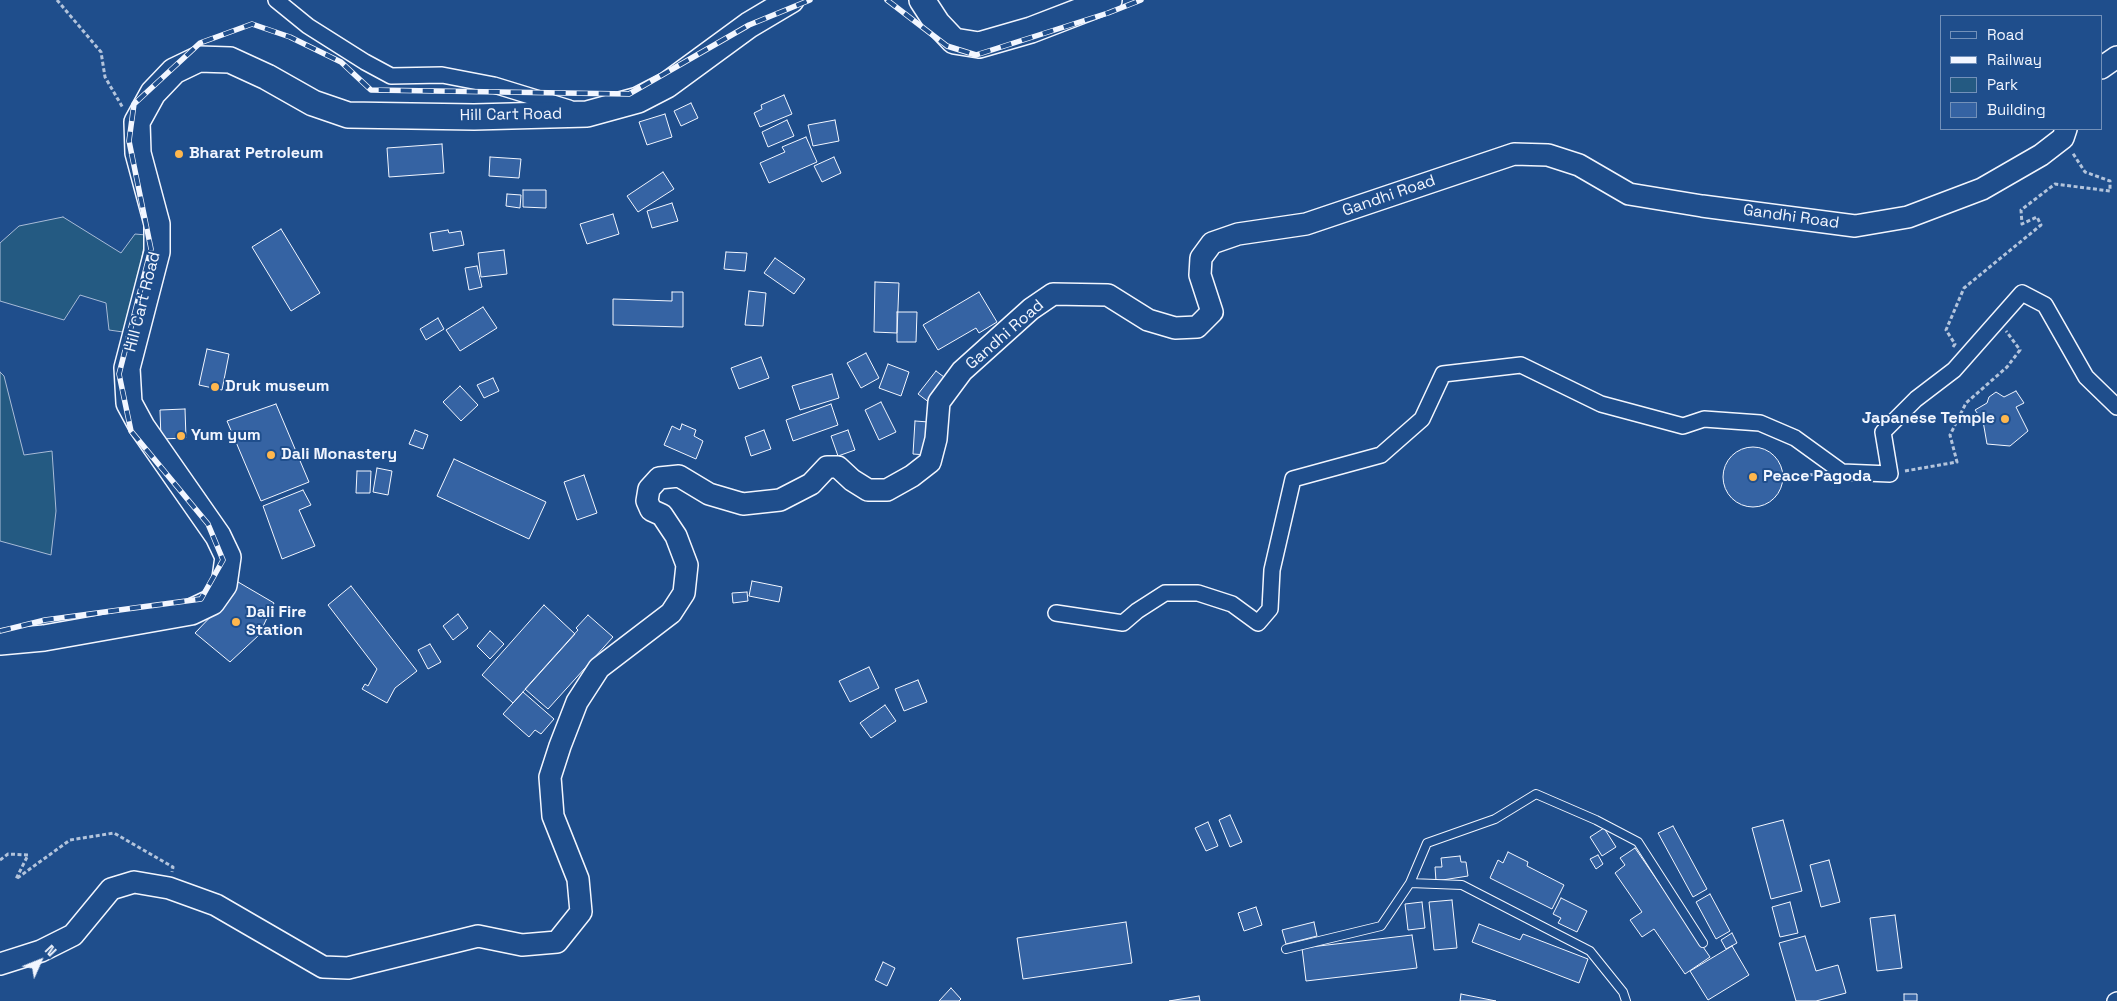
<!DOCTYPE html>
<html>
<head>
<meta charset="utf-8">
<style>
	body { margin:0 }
	#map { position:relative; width:2117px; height:1001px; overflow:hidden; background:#1f4e8c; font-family:"Space Grotesk",sans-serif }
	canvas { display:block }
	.legend { position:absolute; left:1940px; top:15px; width:162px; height:115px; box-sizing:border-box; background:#1f4e8c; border:1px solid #7391ba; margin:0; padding:6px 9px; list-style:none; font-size:15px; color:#f2f6ff }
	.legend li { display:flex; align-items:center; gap:10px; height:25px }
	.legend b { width:25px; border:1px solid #7391ba }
	.north { position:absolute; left:15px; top:936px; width:50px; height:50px; -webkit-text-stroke:4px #1f4e8c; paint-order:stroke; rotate:46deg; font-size:14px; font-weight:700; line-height:20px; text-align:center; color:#f2f6ff }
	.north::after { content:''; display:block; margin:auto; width:18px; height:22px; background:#f2f6ff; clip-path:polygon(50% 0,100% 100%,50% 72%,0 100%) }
</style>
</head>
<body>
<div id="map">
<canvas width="2117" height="1001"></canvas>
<ul class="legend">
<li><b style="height:6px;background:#1f4e8c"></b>Road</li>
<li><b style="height:6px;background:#f2f6ff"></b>Railway</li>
<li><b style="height:14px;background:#245a82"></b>Park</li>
<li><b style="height:14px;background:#3563a3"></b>Building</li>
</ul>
<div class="north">N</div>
</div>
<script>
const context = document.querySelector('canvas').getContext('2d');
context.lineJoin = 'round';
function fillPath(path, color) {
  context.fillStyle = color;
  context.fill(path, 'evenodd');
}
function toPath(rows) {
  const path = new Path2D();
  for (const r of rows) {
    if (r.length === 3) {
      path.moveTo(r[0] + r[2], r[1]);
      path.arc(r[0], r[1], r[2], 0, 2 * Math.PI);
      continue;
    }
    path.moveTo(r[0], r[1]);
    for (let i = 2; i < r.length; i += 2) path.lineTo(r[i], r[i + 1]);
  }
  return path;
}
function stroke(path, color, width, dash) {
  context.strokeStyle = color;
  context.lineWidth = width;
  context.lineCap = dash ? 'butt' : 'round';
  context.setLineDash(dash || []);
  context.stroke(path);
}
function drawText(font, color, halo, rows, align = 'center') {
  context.font = font + ' "Space Grotesk",sans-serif';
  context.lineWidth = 4;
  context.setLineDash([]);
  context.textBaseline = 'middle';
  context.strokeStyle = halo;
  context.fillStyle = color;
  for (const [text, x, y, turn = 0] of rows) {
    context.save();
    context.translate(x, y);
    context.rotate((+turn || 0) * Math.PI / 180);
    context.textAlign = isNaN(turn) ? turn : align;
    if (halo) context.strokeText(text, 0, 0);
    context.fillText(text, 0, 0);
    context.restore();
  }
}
const green = toPath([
	[63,217,121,253,135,234,146,235,139,273,123,332,109,330,106,303,80,295,64,320,0,301,0,243,19,226,63,217],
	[0,372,4,376,24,455,52,451,56,511,51,555,0,541,0,372]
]);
const building = toPath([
	[784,95,792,114,760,127,754,113,762,109,761,105,784,95],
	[691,103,698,118,681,126,674,111,691,103],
	[665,114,672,137,647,145,639,122,665,114],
	[787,120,794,136,768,147,762,132,787,120],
	[835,120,839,141,813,146,808,125,835,120],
	[806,137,817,162,769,183,760,163,785,152,782,147,806,137],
	[442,144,444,173,389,177,387,148,442,144],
	[490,157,521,159,519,178,489,176,490,157],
	[834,157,841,173,822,182,814,166,834,157],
	[663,172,674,189,638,212,627,196,663,172],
	[523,190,546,190,546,208,523,207,523,190],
	[507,194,521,195,520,208,506,206,507,194],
	[672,203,678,221,652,228,647,211,672,203],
	[613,214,619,234,587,244,580,224,613,214],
	[281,229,320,293,291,311,252,247,281,229],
	[448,230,449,233,461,231,464,245,433,251,430,233,448,230],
	[504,250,507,274,481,277,478,253,504,250],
	[726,252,747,253,745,271,724,269,726,252],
	[775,258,805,279,794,294,764,273,775,258],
	[477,266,482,287,469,290,465,268,477,266],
	[875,282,899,283,897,333,874,332,875,282],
	[749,291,766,293,763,326,745,325,749,291],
	[672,292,683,292,683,327,613,325,613,299,672,301,672,292],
	[979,292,997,322,979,333,976,328,938,350,923,325,979,292],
	[483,307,497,328,460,351,446,330,483,307],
	[897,312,917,312,916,342,897,342,897,312],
	[438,318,444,329,426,340,420,329,438,318],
	[207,349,229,354,222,390,199,385,207,349],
	[866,353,879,378,861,388,847,363,866,353],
	[761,357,769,378,739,389,731,368,761,357],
	[888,364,909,372,901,396,879,388,888,364],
	[936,371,948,380,930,403,918,394,936,371],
	[832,374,839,398,800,410,792,386,832,374],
	[493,378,499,391,484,398,477,385,493,378],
	[460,386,478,405,461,421,443,402,460,386],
	[2016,391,2024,403,2016,407,2028,431,2010,446,1987,444,1983,421,1975,410,1987,403,1989,397,1996,392,2004,397,2016,391],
	[881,402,896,432,879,440,865,410,881,402],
	[276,404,309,482,261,501,227,421,276,404],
	[831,404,838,425,793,441,786,420,831,404],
	[185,409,186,438,161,439,160,410,185,409],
	[915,421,929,422,927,455,913,454,915,421],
	[682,424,696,430,694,436,703,441,696,459,664,445,672,426,680,430,682,424],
	[415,430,428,435,423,449,409,444,415,430],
	[764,430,771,449,751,456,745,437,764,430],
	[848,430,855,450,838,456,831,436,848,430],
	[1753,477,30],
	[454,459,546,502,529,539,437,496,454,459],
	[377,468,392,471,388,495,373,492,377,468],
	[357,471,371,471,370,493,356,493,357,471],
	[584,475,597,513,577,520,564,482,584,475],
	[303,490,311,505,299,510,315,546,282,559,263,506,303,490],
	[233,579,274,603,259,635,230,662,195,633,217,610,233,579],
	[752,581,782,587,779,602,749,596,752,581],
	[351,586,417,671,395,688,387,703,362,689,365,684,368,686,377,669,328,605,351,586],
	[747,592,748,601,733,603,732,593,747,592],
	[544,605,575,634,513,703,482,675,544,605],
	[458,614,468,628,453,640,443,626,458,614],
	[588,615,613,637,548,709,525,689,578,630,576,628,588,615],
	[490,631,504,644,490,659,477,646,490,631],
	[430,644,441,662,428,669,418,650,430,644],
	[869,667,879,688,850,702,839,681,869,667],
	[918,680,927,702,904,711,895,689,918,680],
	[523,692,554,719,541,734,535,730,529,737,503,714,523,692],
	[885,705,896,721,871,738,860,723,885,705],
	[1230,815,1242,842,1230,847,1219,820,1230,815],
	[1783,820,1802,891,1771,899,1752,828,1783,820],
	[1208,822,1218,846,1206,851,1195,828,1208,822],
	[1673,826,1707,889,1693,897,1658,833,1673,826],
	[1604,828,1616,847,1602,856,1590,837,1604,828],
	[1635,848,1710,957,1685,974,1654,929,1642,937,1630,920,1642,912,1615,873,1625,865,1620,858,1635,848],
	[1508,852,1528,862,1527,866,1564,885,1552,909,1490,878,1498,860,1503,863,1508,852],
	[1598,855,1603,864,1596,869,1590,859,1598,855],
	[1460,856,1461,862,1466,862,1468,876,1436,881,1435,867,1442,867,1441,858,1460,856],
	[1829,860,1840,902,1821,907,1810,865,1829,860],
	[1710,894,1730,931,1716,939,1696,902,1710,894],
	[1561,898,1587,911,1577,932,1558,923,1561,918,1553,914,1561,898],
	[1452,900,1457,948,1434,950,1429,902,1452,900],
	[1422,902,1425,928,1408,930,1405,904,1422,902],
	[1790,902,1798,933,1780,937,1772,907,1790,902],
	[1256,907,1262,925,1244,931,1238,913,1256,907],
	[1895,915,1902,968,1877,971,1870,918,1895,915],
	[1126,922,1132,963,1023,979,1017,938,1126,922],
	[1314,922,1317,936,1286,944,1282,930,1314,922],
	[1479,924,1520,940,1523,934,1588,959,1579,983,1472,942,1479,924],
	[1732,933,1737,943,1726,949,1721,940,1732,933],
	[1412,935,1417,968,1306,981,1302,948,1412,935],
	[1805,936,1816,971,1838,965,1846,993,1816,1001,1796,1001,1779,943,1805,936],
	[1732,946,1749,975,1708,1000,1690,971,1732,946],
	[883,962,895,968,887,986,875,980,883,962],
	[951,988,961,999,959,1001,939,1001,951,988],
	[1461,994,1496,1001,1460,1001,1461,994],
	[1904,994,1917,994,1917,1001,1904,1001,1904,994],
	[1199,996,1200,1001,1169,1001,1199,996]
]);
const path = toPath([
	[57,0,101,52,105,77,123,108],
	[1953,347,1955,344,1946,330,1964,288,2041,225,2037,217,2022,224,2021,210,2055,184,2110,191,2110,181,2085,172,2072,152],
	[1905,471,1957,462,1950,435,1966,403,2007,367,2020,350,2006,331],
	[1783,477,1820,474],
	[0,860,8,854,28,855,16,879,70,840,114,833,173,867,172,872]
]);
const service = toPath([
	[1410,883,1462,885,1590,951,1623,992,1626,1001],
	[1286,949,1381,926,1410,883,1427,843,1495,819,1536,794,1596,820,1638,842,1703,943]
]);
const minor = toPath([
	[276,0,308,26,365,62,391,76,442,75,494,85,569,108],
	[1056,613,1123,623,1137,611,1165,593,1198,593,1232,604,1258,623,1270,609,1272,570,1293,479,1381,455,1422,419,1443,374,1521,365,1601,404,1683,426,1704,419,1760,423,1795,438,1842,472,1890,474,1883,432,1916,399,1954,370,2022,293,2045,305,2086,377,2117,407],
	[2115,1001,2117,1000]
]);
const secondary = toPath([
	[2101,68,2117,57],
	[0,964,41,951,73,935,111,889,134,882,169,888,216,905,323,967,348,968,478,936,522,945,557,942,581,912,578,879,553,816,550,777,560,746,577,702,599,668,671,613,684,593,687,565,676,536,662,515,651,510,647,501,649,489,659,478,679,476,709,494,743,504,780,500,811,484,827,467,838,467,852,480,868,490,887,490,912,476,930,462,936,439,939,402,962,371,1031,309,1053,294,1108,295,1148,320,1175,328,1197,327,1212,312,1200,275,1201,258,1212,243,1238,234,1306,224,1514,154,1548,155,1579,165,1629,194,1702,206,1855,226,1908,217,1982,189,2041,155,2063,138,2066,129]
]);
const trunk = toPath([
	[922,0,937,23,954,41,979,45,1031,30,1109,0],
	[0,642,44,638,191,612,212,602,224,585,228,557,218,536,142,427,129,403,127,368,157,252,157,224,138,153,137,122,153,93,174,71,199,59,230,60,267,77,313,103,348,115,474,117,587,114,638,100,667,85,749,25,791,0]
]);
const rail = toPath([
	[887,0,947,46,976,55,1108,13,1141,0],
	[0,631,45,620,201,599,223,560,208,524,131,431,119,374,151,249,129,141,134,104,200,43,252,24,290,37,341,62,371,90,629,94,749,25,810,0]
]);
const markers = [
	[179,154,5,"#ffb74d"],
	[215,387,5,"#ffb74d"],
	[2005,419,5,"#ffb74d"],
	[181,436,5,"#ffb74d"],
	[271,455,5,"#ffb74d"],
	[1753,477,5,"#ffb74d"],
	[236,622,5,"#ffb74d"]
];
const streetNames = [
	["Hill Cart Road",511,115,-1],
	["Gandhi Road",1389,196,-19],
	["Gandhi Road",1791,217,8],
	["Hill Cart Road",143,302,-76],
	["Gandhi Road",1005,335,-41]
];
const poiNames = [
	["Bharat Petroleum",189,154],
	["Druk museum",225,387],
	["Japanese Temple",1995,419,"right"],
	["Yum yum",191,436],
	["Dali Monastery",281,455],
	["Peace Pagoda",1763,477],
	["Dali Fire",246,613],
	["Station",246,631]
];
fillPath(green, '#245a82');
stroke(green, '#a8bbd7', 1);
fillPath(building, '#3563a3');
stroke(building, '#f2f6ff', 1);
stroke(service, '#f2f6ff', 10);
stroke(minor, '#f2f6ff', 18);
stroke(secondary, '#f2f6ff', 24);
stroke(trunk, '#f2f6ff', 28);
stroke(path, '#b3c4dc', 3, [4, 2.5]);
stroke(service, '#1f4e8c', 8);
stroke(minor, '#1f4e8c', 15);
stroke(secondary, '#1f4e8c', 21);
stroke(trunk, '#1f4e8c', 25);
stroke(rail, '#f2f6ff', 5.5);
stroke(rail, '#1f4e8c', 4, [11]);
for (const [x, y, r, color] of markers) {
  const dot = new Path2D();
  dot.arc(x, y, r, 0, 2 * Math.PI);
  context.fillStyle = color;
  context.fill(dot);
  stroke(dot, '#1f4e8c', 2);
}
drawText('16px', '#f2f6ff', '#1f4e8c', streetNames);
drawText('bold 16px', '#f2f6ff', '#1f4e8c', poiNames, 'left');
</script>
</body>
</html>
